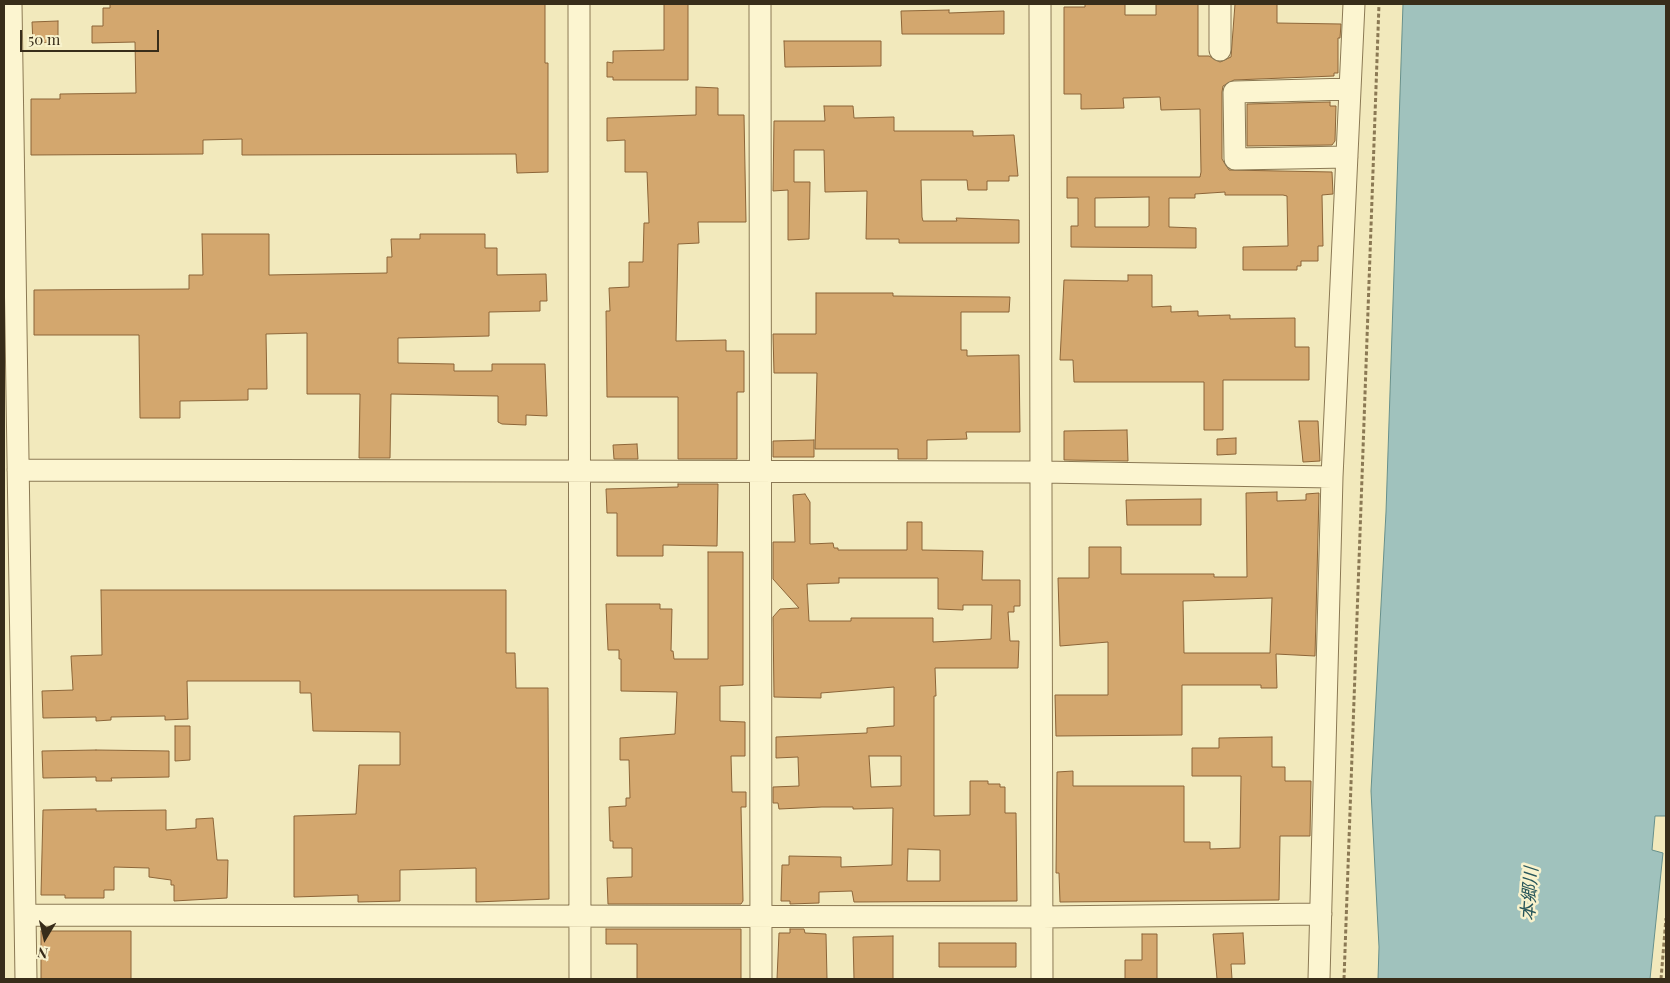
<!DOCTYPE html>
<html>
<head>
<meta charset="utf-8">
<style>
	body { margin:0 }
	#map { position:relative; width:1670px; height:983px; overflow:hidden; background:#f2e9bc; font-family:"Playfair Display",serif }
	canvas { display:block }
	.frame { position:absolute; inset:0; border:5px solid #382d1a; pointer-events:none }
	.north { position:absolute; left:20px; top:913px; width:50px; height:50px; -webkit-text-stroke:4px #f8f2cc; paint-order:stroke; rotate:189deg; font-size:14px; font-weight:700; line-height:20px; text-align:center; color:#382d1a }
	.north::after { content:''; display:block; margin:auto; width:18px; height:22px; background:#382d1a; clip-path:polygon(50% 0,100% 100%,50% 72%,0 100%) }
	.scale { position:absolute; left:20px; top:30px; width:139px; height:22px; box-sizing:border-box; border:2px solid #382d1a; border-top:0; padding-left:6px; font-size:15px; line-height:18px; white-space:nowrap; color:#382d1a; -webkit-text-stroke:4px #f8f2cc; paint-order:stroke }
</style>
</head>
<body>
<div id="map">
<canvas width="1670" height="983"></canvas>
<div class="frame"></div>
<div class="north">N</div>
<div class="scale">50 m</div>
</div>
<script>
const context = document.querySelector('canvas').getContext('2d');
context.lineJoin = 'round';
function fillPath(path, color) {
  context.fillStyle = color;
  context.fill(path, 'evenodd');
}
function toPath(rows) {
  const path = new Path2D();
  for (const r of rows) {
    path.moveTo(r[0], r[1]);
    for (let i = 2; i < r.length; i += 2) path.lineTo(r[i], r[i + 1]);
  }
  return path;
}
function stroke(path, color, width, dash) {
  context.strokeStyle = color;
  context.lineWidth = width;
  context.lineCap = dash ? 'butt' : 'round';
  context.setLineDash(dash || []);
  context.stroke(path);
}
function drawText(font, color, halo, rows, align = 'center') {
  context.font = font + ' "Playfair Display","Noto Sans JP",serif';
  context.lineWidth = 5;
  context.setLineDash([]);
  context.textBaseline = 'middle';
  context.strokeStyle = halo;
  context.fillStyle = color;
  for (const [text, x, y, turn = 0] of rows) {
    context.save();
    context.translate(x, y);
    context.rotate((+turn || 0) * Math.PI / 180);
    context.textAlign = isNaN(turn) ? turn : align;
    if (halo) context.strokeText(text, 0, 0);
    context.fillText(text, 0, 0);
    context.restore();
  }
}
const water = toPath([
	[1403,4,1666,4,1666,816,1655,816,1652,850,1663,853,1650,979,1378,979,1379,947,1371,791,1386,512,1403,4]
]);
const building = toPath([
	[110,4,545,4,545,63,548,63,548,172,517,173,516,154,242,155,242,139,203,140,203,154,31,155,31,99,60,99,60,94,136,93,135,42,92,43,92,26,103,26,103,8,110,8,110,4],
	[664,4,688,4,688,80,613,80,613,77,607,77,607,62,613,63,613,51,664,50,664,4],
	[1085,4,1125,4,1125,15,1156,15,1156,4,1198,4,1198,56,1209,56,1220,62,1231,57,1235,4,1277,4,1277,23,1341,24,1340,38,1338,38,1338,73,1334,73,1334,76,1234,80,1223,86,1222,92,1222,159,1229,170,1332,172,1333,194,1322,195,1323,246,1318,246,1318,261,1301,261,1301,266,1297,266,1297,270,1243,270,1243,247,1288,246,1287,196,1283,195,1225,195,1225,192,1195,194,1195,198,1169,198,1169,227,1196,228,1196,248,1071,247,1071,226,1078,226,1078,198,1067,198,1067,177,1200,177,1201,172,1200,109,1161,110,1160,97,1123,98,1124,108,1081,109,1081,94,1064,94,1064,7,1085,7,1085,4],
	[1149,197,1149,226,1147,227,1095,227,1095,198,1149,197],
	[949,10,949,13,1004,11,1004,34,902,34,901,11,949,10],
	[58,21,58,42,33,43,32,22,58,21],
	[784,41,881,41,881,66,785,67,784,41],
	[696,87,718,88,718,115,744,115,746,222,698,222,699,243,678,244,676,341,726,340,726,351,744,351,744,392,737,392,737,459,678,459,678,397,607,397,606,311,610,311,609,288,629,287,629,262,643,262,644,223,649,223,647,172,625,172,625,140,607,141,607,118,696,115,696,87],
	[1330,102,1330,106,1336,106,1335,141,1332,145,1247,146,1247,104,1330,102],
	[824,106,853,106,854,118,894,117,894,131,973,131,973,136,1014,135,1018,176,1009,176,1009,181,987,181,987,190,968,190,967,180,921,180,922,217,923,221,957,221,956,218,1019,220,1019,243,899,243,899,239,866,239,867,191,825,192,824,150,794,150,794,182,810,182,809,239,788,240,788,190,773,191,774,121,825,121,824,106],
	[202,234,269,234,269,275,387,273,387,257,392,257,391,239,420,239,420,234,485,234,485,248,497,248,497,275,546,274,547,301,540,301,540,311,489,312,489,336,398,338,398,363,454,364,454,371,492,371,492,364,545,364,547,416,526,415,526,425,502,424,498,422,498,396,391,394,390,458,359,458,360,394,307,394,307,333,266,334,267,389,248,389,248,400,180,401,180,418,140,418,139,335,34,335,34,290,189,289,189,275,203,275,202,234],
	[1128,275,1152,275,1152,307,1171,306,1171,312,1198,311,1198,316,1230,315,1230,319,1295,318,1295,347,1309,347,1309,380,1223,380,1223,430,1204,430,1204,382,1074,382,1073,360,1060,360,1064,280,1128,281,1128,275],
	[816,293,893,293,893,296,1010,297,1009,312,961,312,961,350,967,350,967,356,1019,355,1020,432,966,432,967,439,927,440,927,459,898,459,898,449,815,449,817,373,774,373,773,334,816,334,816,293],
	[1299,421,1318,421,1320,461,1303,462,1299,421],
	[1127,430,1128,461,1064,460,1064,431,1127,430],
	[1236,438,1236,454,1217,455,1217,439,1236,438],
	[814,440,814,457,773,457,773,441,814,440],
	[637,444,638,459,614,459,613,445,637,444],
	[678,484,718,484,717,546,663,545,663,556,617,556,617,513,607,513,606,489,678,487,678,484],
	[1277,492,1277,501,1306,500,1306,494,1319,493,1315,656,1276,654,1277,688,1261,688,1261,685,1182,685,1182,735,1056,736,1055,695,1108,695,1108,642,1060,646,1058,578,1089,578,1089,547,1121,547,1121,574,1214,574,1214,577,1247,577,1246,493,1277,492],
	[1272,598,1270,653,1184,653,1183,601,1272,598],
	[805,494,810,502,810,544,833,543,834,548,838,548,838,550,907,550,907,522,922,522,922,550,983,551,982,580,1020,580,1020,606,1014,606,1014,612,1008,612,1010,641,1019,641,1018,668,935,668,936,696,934,696,934,816,970,815,970,781,988,781,988,784,1000,784,1000,787,1005,787,1005,813,1016,813,1017,901,854,902,852,891,819,892,819,903,790,904,790,901,781,901,782,865,789,865,789,856,841,857,841,867,892,865,893,808,853,809,853,807,822,807,779,809,778,803,773,803,773,787,799,786,798,757,776,758,776,737,867,733,867,728,894,726,894,687,821,693,821,698,774,697,773,617,780,609,799,608,773,579,773,542,795,542,793,495,805,494],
	[839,578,938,578,938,609,963,610,963,605,992,605,991,639,933,642,933,618,851,618,851,621,809,621,807,584,839,583,839,578],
	[869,756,901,756,901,786,871,787,869,756],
	[908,849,940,850,940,881,907,881,908,849],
	[1201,499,1201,525,1127,525,1126,500,1201,499],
	[708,552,743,552,743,685,720,686,720,721,745,722,745,756,731,756,732,792,746,792,746,807,741,807,743,901,741,904,608,904,607,878,632,877,632,848,613,848,613,841,610,841,609,807,626,806,626,798,630,798,629,760,620,760,620,738,675,734,677,692,621,691,621,659,619,659,619,650,608,650,606,604,660,604,660,609,672,609,671,651,673,651,674,659,708,659,708,552],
	[101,590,506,590,506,653,515,653,516,688,548,688,549,899,476,902,476,868,400,870,400,901,358,902,358,895,294,897,294,816,356,814,359,765,400,765,400,732,313,731,311,693,300,693,300,681,187,681,188,719,165,720,165,716,111,717,111,720,96,721,96,717,43,718,42,691,73,690,71,656,102,655,101,590],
	[175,726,190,726,190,760,175,761,175,726],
	[1272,737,1272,767,1285,767,1285,781,1311,781,1310,836,1280,836,1279,900,1060,902,1059,873,1056,873,1057,772,1073,771,1073,786,1184,786,1184,842,1210,842,1210,849,1240,848,1241,776,1192,776,1192,748,1219,748,1219,738,1272,737],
	[96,750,169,751,169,777,111,778,112,781,96,781,96,777,43,778,42,751,96,750],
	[96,809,96,811,166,810,166,830,196,828,196,819,213,818,217,860,228,860,227,898,174,901,174,885,171,885,171,880,149,877,149,868,114,867,114,890,104,890,104,898,65,898,65,895,41,895,43,810,96,809],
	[606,929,741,929,741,979,637,979,637,944,606,944,606,929],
	[790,929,804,929,805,933,826,934,827,979,777,979,779,933,790,933,790,929],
	[41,931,131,931,131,979,41,979,41,931],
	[1243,933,1245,964,1231,964,1232,979,1217,979,1213,934,1243,933],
	[1142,934,1157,934,1157,979,1125,979,1125,960,1142,960,1142,934],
	[893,936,893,979,854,979,853,937,893,936],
	[939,943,1016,943,1016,967,939,967,939,943]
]);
const path = toPath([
	[1344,979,1379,4],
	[1661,979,1666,918]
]);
const minor = toPath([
	[11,4,26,979],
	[579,4,580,979],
	[760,4,761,979],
	[1040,4,1042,979],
	[1220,50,1220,4],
	[1347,157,1235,159,1234,92,1350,89],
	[18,470,1042,472,1332,477],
	[25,915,1042,917,1321,914],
	[1319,979,1332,477,1354,4]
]);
const waterNames = [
	["本郷川",1530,894,-86]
];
fillPath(water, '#a0c2bd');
stroke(water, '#67908c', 1);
fillPath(building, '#d3a76e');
stroke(building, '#8c6538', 1);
stroke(minor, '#8b7954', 23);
stroke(path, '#8b7954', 3, [4, 2.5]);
stroke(minor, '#fcf5d0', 21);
drawText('italic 18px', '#28565a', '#f8f2cc', waterNames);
</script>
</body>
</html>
